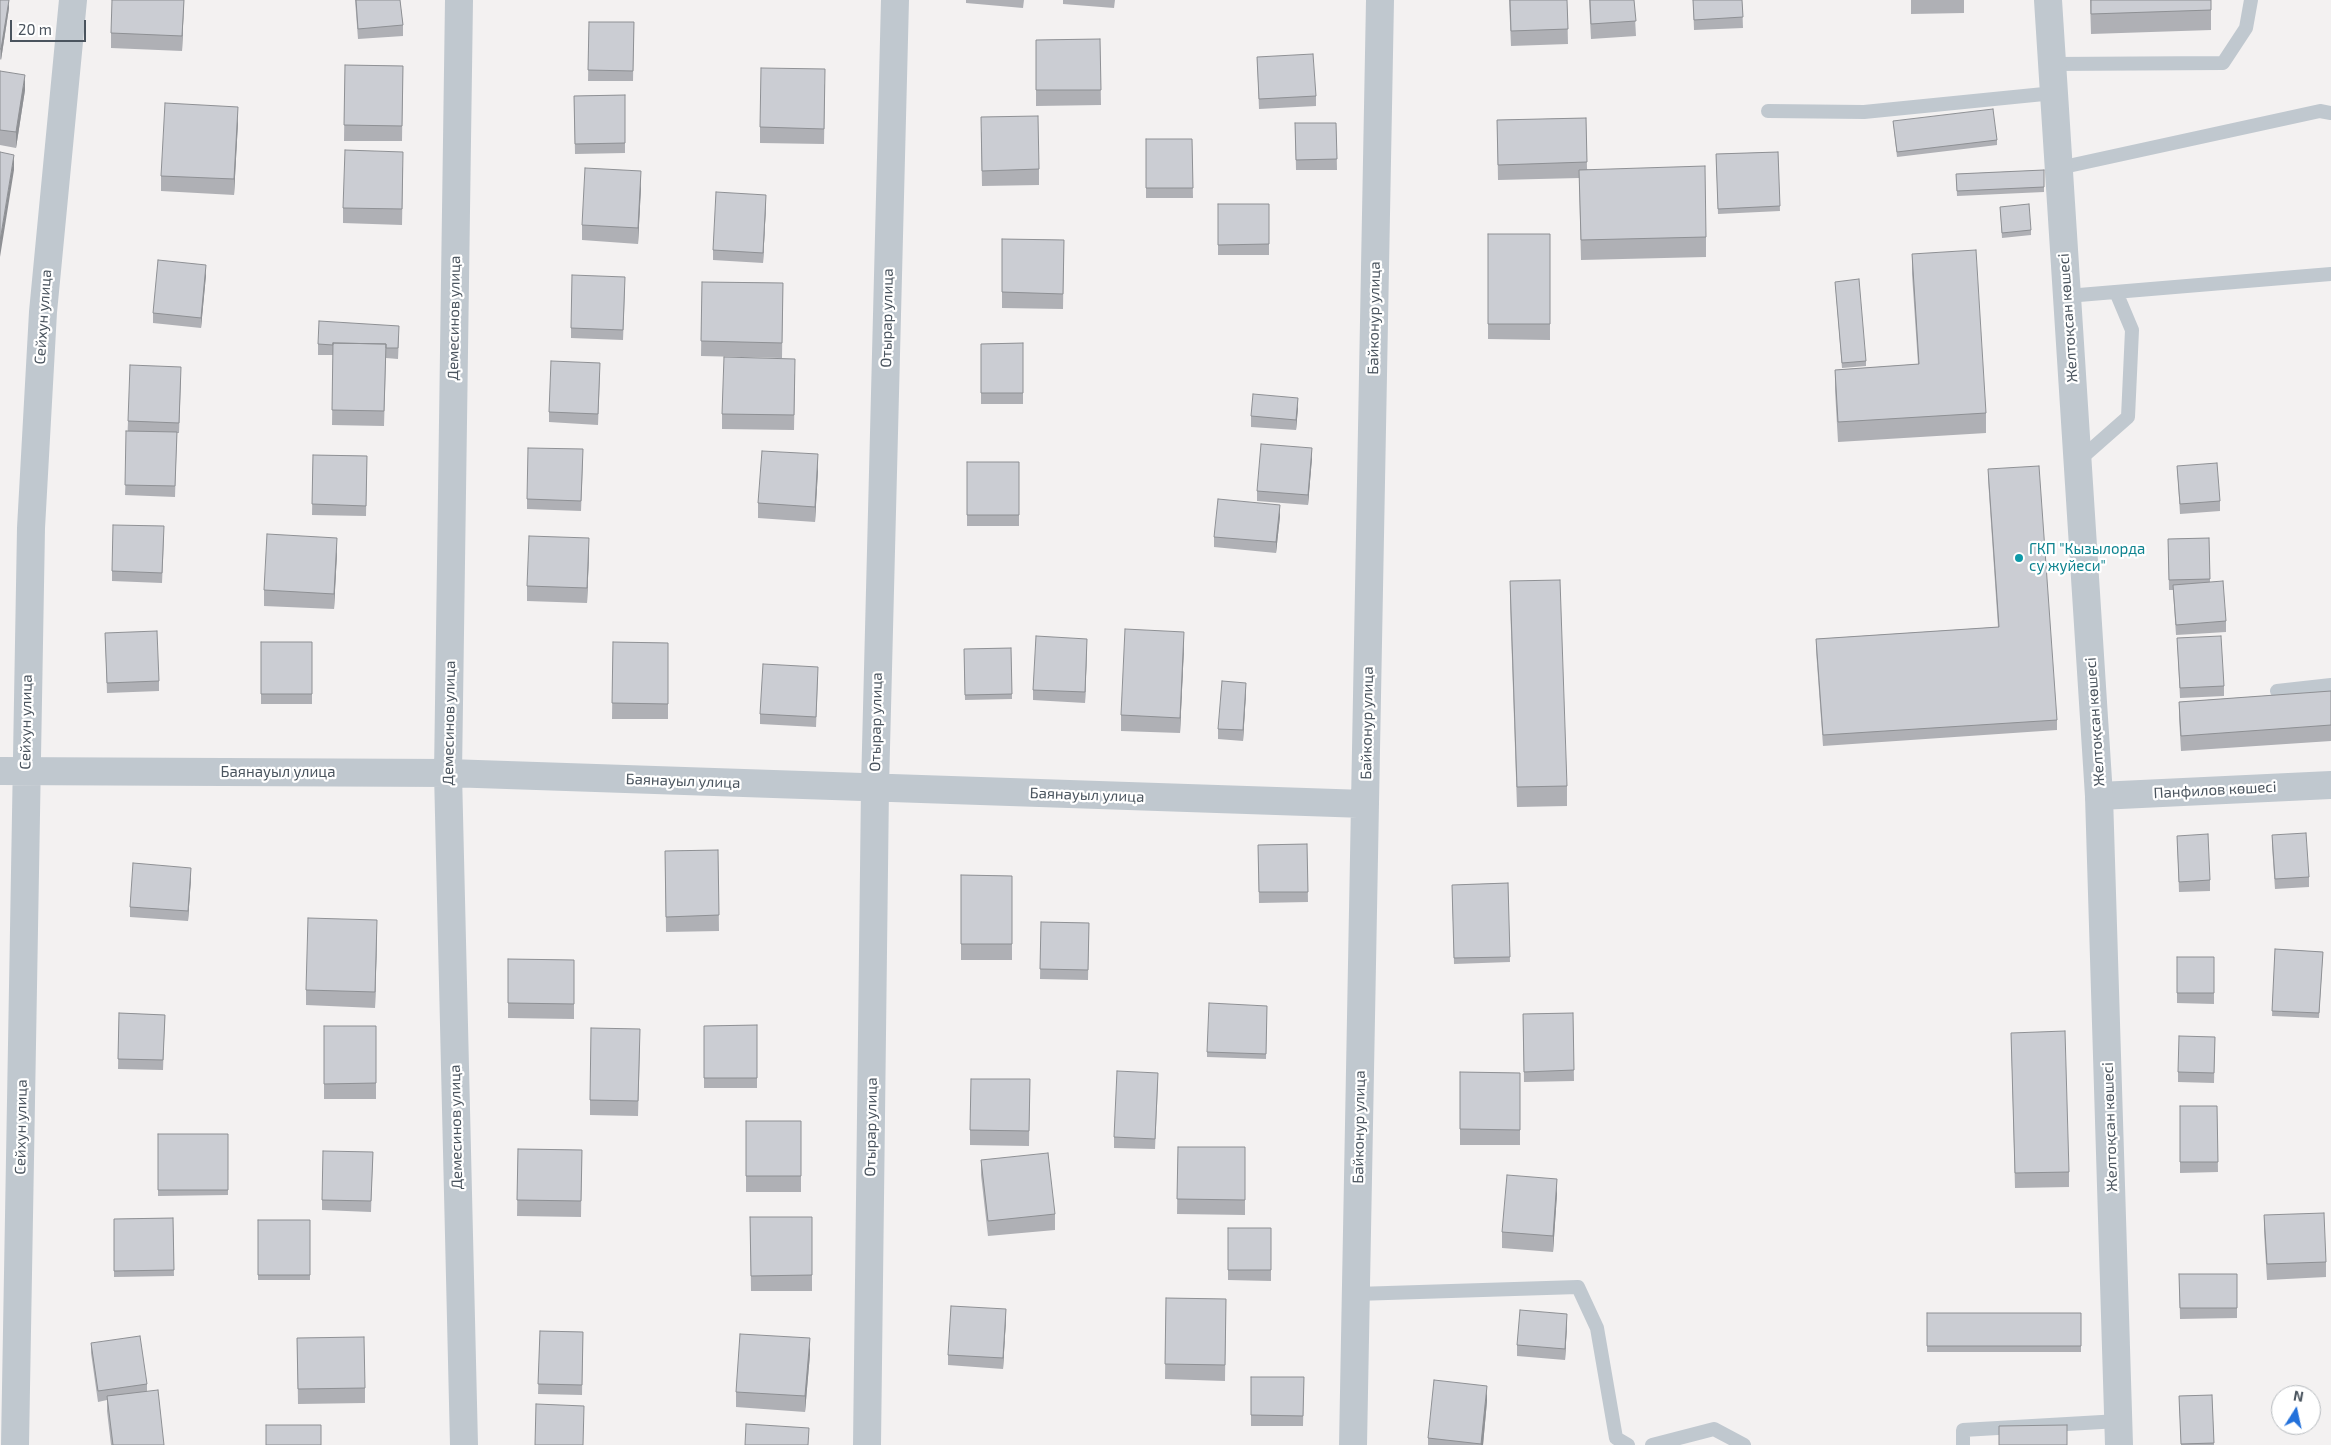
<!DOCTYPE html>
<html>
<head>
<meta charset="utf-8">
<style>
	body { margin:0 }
	#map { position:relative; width:2331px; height:1445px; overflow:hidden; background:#f3f1f1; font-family:"Exo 2",sans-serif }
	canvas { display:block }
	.north { position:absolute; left:2271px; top:1385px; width:50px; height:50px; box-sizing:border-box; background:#fff; border:1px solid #b7bbbf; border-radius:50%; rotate:10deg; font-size:14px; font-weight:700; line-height:20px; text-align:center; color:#4a545e }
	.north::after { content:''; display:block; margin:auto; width:18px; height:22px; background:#2371db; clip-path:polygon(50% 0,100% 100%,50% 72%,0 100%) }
	.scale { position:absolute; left:10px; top:20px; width:76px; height:22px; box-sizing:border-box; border:2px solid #4a545e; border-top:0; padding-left:6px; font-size:15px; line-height:18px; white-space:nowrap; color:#4a545e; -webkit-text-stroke:4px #fff; paint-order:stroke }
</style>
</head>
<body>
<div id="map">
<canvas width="2331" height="1445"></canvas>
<div class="north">N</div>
<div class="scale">20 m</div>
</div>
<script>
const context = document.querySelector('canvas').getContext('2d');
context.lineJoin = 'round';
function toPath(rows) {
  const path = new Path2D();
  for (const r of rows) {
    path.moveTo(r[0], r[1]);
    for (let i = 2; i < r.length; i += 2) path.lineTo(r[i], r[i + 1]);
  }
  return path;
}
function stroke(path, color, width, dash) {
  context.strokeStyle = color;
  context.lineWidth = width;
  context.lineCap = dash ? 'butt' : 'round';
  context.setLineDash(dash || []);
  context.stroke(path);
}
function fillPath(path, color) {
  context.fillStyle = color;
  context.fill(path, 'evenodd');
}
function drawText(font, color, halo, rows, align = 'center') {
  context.font = font + ' "Exo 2",sans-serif';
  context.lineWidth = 4.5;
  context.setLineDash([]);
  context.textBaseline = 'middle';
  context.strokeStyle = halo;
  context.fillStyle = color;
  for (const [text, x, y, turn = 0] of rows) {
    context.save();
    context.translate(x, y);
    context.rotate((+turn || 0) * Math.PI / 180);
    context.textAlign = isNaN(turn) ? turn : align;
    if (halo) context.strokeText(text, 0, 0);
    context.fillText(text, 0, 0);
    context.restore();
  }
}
const service = toPath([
	[2052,64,2223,63,2246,28,2251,0],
	[1768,111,1864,112,2054,93],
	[2059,168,2320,111,2331,113],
	[2067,296,2331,274],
	[2078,461,2128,417,2132,330,2116,292],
	[2277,691,2331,685],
	[1356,1294,1578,1287,1597,1328,1616,1438,1628,1445],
	[1652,1445,1714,1429,1744,1445],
	[1963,1445,1963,1430,2119,1421]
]);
const minor = toPath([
	[459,0,448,773,464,1445],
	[0,771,448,773,1365,804],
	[2099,796,2331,785],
	[15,1445,31,528,43,312,73,0],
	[867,1445,875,787,895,0],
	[1353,1445,1380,0]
]);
const tertiary = toPath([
	[2048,0,2099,796,2119,1445]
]);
const wall = toPath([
	[0,0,9,8,1,60,0,59],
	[184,0,182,51,111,48,111,33],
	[355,0,400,0,403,25,403,36,358,39],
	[966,0,1024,0,1023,8,966,3],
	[1063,0,1115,0,1114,8,1063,4],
	[1509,0,1567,0,1568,44,1511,46],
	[1589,0,1634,0,1636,36,1591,39],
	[1693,0,1742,0,1743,28,1694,30],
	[1911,0,1964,0,1964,13,1911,14],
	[2090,0,2211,0,2211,30,2091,34],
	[589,22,634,22,633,81,588,81],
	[1100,39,1101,105,1036,106,1036,40],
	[1257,57,1316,96,1316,106,1259,109],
	[345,65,403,66,402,141,344,141],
	[0,71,25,90,16,148,0,145],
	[825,84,824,144,760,143,760,127],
	[625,95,625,153,575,154,574,96],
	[1586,118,1587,169,1706,237,1706,257,1581,260,1579,178,1498,180,1497,120],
	[1893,121,1997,140,1997,145,1897,157],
	[238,122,234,195,161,191,161,176],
	[1295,123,1336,123,1337,170,1296,170],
	[981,132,1039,169,1039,185,982,186],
	[1146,139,1192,139,1193,198,1146,198],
	[1778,152,1780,211,1718,214,1716,154],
	[403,167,402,225,343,223,343,208],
	[2044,170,2044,192,1957,196,1956,174],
	[641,187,638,244,582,240,582,225],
	[1218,204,1269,204,1269,255,1218,255],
	[766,205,763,263,713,260,713,250],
	[2000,207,2031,230,2031,235,2002,238],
	[1488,234,1550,234,1550,340,1488,339],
	[1002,239,1064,240,1063,309,1002,308],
	[1912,254,1986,413,1986,433,1838,442,1835,390,1835,370,1918,364,1912,274],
	[206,275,201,328,153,323,153,313],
	[702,282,783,283,782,358,701,356],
	[1835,282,1866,361,1866,366,1842,368],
	[625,288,623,340,571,338,571,328],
	[399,336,398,359,386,358,384,426,332,425,333,355,318,355,318,344],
	[1023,343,1023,404,981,404,981,344],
	[600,373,598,425,549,422,549,412],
	[795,374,794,430,722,429,722,414],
	[181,378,179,433,177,433,175,497,125,495,128,421],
	[1298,408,1296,430,1251,427,1251,416],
	[313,455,367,456,366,516,312,515],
	[1312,458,1308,505,1257,501,1257,491],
	[583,460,581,511,527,509,527,499],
	[967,462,1019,462,1019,526,967,526],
	[2177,466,2220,501,2220,511,2180,514],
	[1988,469,2057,720,2057,730,1823,746,1816,650,1816,639,1998,627,1988,479],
	[818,470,815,522,758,518,758,503],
	[1280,516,1276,553,1214,547,1214,537],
	[164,537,162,583,112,581,112,571],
	[2209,538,2210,582,2226,621,2226,632,2176,635,2173,590,2169,590,2168,539],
	[337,553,334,609,264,606,264,590],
	[589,553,587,603,527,601,527,586],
	[1510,581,1567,786,1567,806,1517,807,1510,602],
	[105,633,159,681,159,691,107,693],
	[2177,638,2224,686,2224,696,2180,698],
	[261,642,312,642,312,704,261,704],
	[613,642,668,643,668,719,612,719],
	[1184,647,1180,733,1121,731,1121,715],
	[1011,648,1012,699,965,700,964,649],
	[1087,649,1085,703,1033,700,1033,690],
	[818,677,816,727,760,724,760,714],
	[2331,691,2331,741,2181,751,2179,717,2179,702],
	[1246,693,1243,741,1218,739,1218,729],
	[2272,835,2309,877,2309,887,2275,889,2272,846],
	[2177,836,2210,880,2210,891,2179,892],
	[1307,844,1308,902,1259,903,1258,845],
	[718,850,719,931,666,932,665,851],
	[961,875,1012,876,1012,960,961,960],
	[191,878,188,921,130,917,130,907],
	[1508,883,1510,962,1454,964,1452,885],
	[1041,922,1089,923,1088,980,1040,979],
	[377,935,375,1008,306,1005,306,990],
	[2275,949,2323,952,2319,1018,2272,1016],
	[2177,957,2214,957,2214,1004,2177,1003],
	[508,959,574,960,574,1019,508,1018],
	[1267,1006,1266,1059,1207,1057,1207,1052],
	[119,1013,165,1015,163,1070,118,1069],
	[1573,1013,1574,1081,1524,1082,1523,1014],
	[757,1025,757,1088,704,1088,704,1026],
	[324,1026,376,1026,376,1099,324,1099],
	[2011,1033,2069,1172,2069,1187,2015,1188],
	[2215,1037,2214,1083,2178,1082,2178,1072],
	[640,1045,638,1116,590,1115,590,1100],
	[1460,1072,1520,1073,1520,1145,1460,1145],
	[1030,1079,1029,1146,970,1145,970,1130],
	[1158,1084,1155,1149,1114,1148,1114,1137],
	[2180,1106,2217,1106,2218,1172,2180,1173],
	[746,1121,801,1121,801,1192,746,1192],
	[158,1134,228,1134,228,1195,158,1196],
	[1178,1147,1245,1147,1245,1215,1177,1214],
	[518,1149,582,1150,581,1217,517,1216],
	[373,1152,371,1212,322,1210,322,1200],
	[981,1160,1055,1214,1055,1230,988,1236,981,1175],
	[1557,1194,1553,1252,1502,1248,1502,1232],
	[2264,1215,2326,1262,2326,1277,2267,1280,2264,1231],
	[750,1217,812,1217,812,1291,751,1291],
	[173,1218,174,1276,114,1277,114,1219],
	[258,1220,310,1220,310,1280,258,1280],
	[1228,1228,1271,1228,1271,1281,1228,1280],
	[2179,1274,2237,1274,2237,1318,2180,1319],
	[1166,1298,1226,1299,1225,1381,1165,1379],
	[1927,1313,2081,1313,2081,1352,1927,1352],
	[1006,1319,1003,1369,948,1365,948,1355],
	[1567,1325,1565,1360,1517,1356,1517,1345],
	[540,1331,583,1332,582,1395,538,1394],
	[297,1338,365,1388,365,1403,298,1404],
	[91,1343,147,1384,147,1391,164,1445,111,1445,107,1411,107,1400,98,1402,91,1353],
	[810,1354,805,1412,736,1407,736,1392],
	[1251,1377,1304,1377,1303,1426,1251,1426],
	[2212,1395,2214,1445,2181,1445,2179,1396],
	[1487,1401,1483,1445,1428,1445,1428,1438]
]);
const shadedWall = toPath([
	[9,0,9,8,1,60,1,49],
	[184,0,182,51,182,36],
	[25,75,25,90,16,148,16,132],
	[238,107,238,122,234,195,234,179],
	[14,155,14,170,0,257,0,241],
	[641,171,641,187,638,244,638,228],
	[766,195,766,205,763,263,763,253],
	[206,265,206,275,201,328,201,318],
	[1298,398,1298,408,1296,430,1296,420],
	[1312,448,1312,458,1308,505,1308,495],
	[818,454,818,470,815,522,815,507],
	[1280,505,1280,516,1276,553,1276,542],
	[337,538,337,553,334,609,334,594],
	[589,538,589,553,587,603,587,588],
	[1184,632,1184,647,1180,733,1180,718],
	[1087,639,1087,649,1085,703,1085,692],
	[1246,683,1246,693,1243,741,1243,730],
	[191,868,191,878,188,921,188,911],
	[377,920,377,935,375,1008,375,992],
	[1557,1179,1557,1194,1553,1252,1553,1236],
	[1006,1309,1006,1319,1003,1369,1003,1358],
	[1567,1314,1567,1325,1565,1360,1565,1349],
	[810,1338,810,1354,805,1412,805,1396],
	[1487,1386,1487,1401,1483,1445,1481,1445]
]);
const building = toPath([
	[0,0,9,0,1,49,0,49,0,0],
	[112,0,184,0,182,36,111,33,112,0],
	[356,0,400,0,403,25,358,29,356,0],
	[1510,0,1567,0,1568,29,1511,31,1510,0],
	[1590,0,1634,0,1636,21,1591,24,1590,0],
	[1693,0,1742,0,1743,17,1694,20,1693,0],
	[2091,0,2211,0,2211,10,2091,14,2091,0],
	[589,22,634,22,633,71,588,70,589,22],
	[1100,39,1101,90,1036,90,1036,40,1100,39],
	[1313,54,1316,96,1259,99,1257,57,1313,54],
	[345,65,403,66,402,126,344,125,345,65],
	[761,68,825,69,824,129,760,127,761,68],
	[0,71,25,75,16,132,0,130,0,71],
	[625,95,625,143,575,144,574,96,625,95],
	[165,103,238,107,234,179,161,176,165,103],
	[1993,109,1997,140,1897,152,1893,121,1993,109],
	[1038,116,1039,169,982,171,981,117,1038,116],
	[1586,118,1587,162,1498,165,1497,120,1586,118],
	[1295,123,1336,123,1337,159,1296,160,1295,123],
	[1146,139,1192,139,1193,188,1146,188,1146,139],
	[345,150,403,152,402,209,343,208,345,150],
	[0,152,14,155,0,241,0,152],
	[1778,152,1780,206,1718,209,1716,154,1778,152],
	[1705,166,1706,237,1581,240,1579,170,1705,166],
	[585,168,641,171,638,228,582,225,585,168],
	[2044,170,2044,187,1957,191,1956,174,2044,170],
	[716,192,766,195,763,253,713,250,716,192],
	[1218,204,1269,204,1269,244,1218,245,1218,204],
	[2029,204,2031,230,2002,233,2000,207,2029,204],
	[1488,234,1550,234,1550,324,1488,324,1488,234],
	[1002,239,1064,240,1063,294,1002,292,1002,239],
	[1976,250,1986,413,1838,422,1835,370,1919,364,1912,254,1976,250],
	[158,260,206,265,201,318,153,313,158,260],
	[572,275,625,277,623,330,571,328,572,275],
	[1859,279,1866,361,1842,363,1835,282,1859,279],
	[702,282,783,283,782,343,701,341,702,282],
	[319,321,399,326,398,348,386,348,386,344,333,343,333,345,318,344,319,321],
	[333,343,386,344,384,411,332,410,333,343],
	[1023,343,1023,393,981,393,981,344,1023,343],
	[724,357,795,359,794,415,722,414,724,357],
	[551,361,600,363,598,414,549,412,551,361],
	[130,365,181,367,179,423,128,421,130,365],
	[1253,394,1298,398,1296,420,1251,416,1253,394],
	[126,431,177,432,175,486,125,485,126,431],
	[1261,444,1312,448,1308,495,1257,491,1261,444],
	[528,448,583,449,581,501,527,499,528,448],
	[762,451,818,454,815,507,758,503,762,451],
	[313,455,367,456,366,506,312,504,313,455],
	[967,462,1019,462,1019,515,967,515,967,462],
	[2217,463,2220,501,2180,504,2177,466,2217,463],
	[2039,466,2057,720,1823,735,1816,639,1999,627,1988,469,2039,466],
	[1218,499,1280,505,1276,542,1214,537,1218,499],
	[113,525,164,526,162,573,112,571,113,525],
	[267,534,337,538,334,594,264,590,267,534],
	[529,536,589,538,587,588,527,586,529,536],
	[2209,538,2210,579,2169,580,2168,539,2209,538],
	[1560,580,1567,786,1517,787,1510,581,1560,580],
	[2223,581,2226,621,2176,625,2173,585,2223,581],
	[1125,629,1184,632,1180,718,1121,715,1125,629],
	[157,631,159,681,107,683,105,633,157,631],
	[1036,636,1087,639,1085,692,1033,690,1036,636],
	[2221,636,2224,686,2180,688,2177,638,2221,636],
	[261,642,312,642,312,694,261,694,261,642],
	[613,642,668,643,668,704,612,703,613,642],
	[1011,648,1012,694,965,695,964,649,1011,648],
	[763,664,818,667,816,717,760,714,763,664],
	[1222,681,1246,683,1243,730,1218,729,1222,681],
	[2331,691,2331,725,2181,736,2179,702,2331,691],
	[2306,833,2309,877,2275,879,2272,835,2306,833],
	[2208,834,2210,880,2179,882,2177,836,2208,834],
	[1307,844,1308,892,1259,892,1258,845,1307,844],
	[718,850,719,915,666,917,665,851,718,850],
	[133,863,191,868,188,911,130,907,133,863],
	[961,875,1012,876,1012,944,961,944,961,875],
	[1508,883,1510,957,1454,958,1452,885,1508,883],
	[308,918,377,920,375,992,306,990,308,918],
	[1041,922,1089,923,1088,970,1040,969,1041,922],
	[2275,949,2323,952,2319,1013,2272,1011,2275,949],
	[2177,957,2214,957,2214,993,2177,993,2177,957],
	[508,959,574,960,574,1004,508,1003,508,959],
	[1209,1003,1267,1006,1266,1054,1207,1052,1209,1003],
	[119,1013,165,1015,163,1060,118,1059,119,1013],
	[1573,1013,1574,1070,1524,1072,1523,1014,1573,1013],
	[757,1025,757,1078,704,1078,704,1026,757,1025],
	[324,1026,376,1026,376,1083,324,1084,324,1026],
	[591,1028,640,1029,638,1101,590,1100,591,1028],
	[2065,1031,2069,1172,2015,1173,2011,1033,2065,1031],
	[2179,1036,2215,1037,2214,1073,2178,1072,2179,1036],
	[1117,1071,1158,1073,1155,1139,1114,1137,1117,1071],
	[1460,1072,1520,1073,1520,1130,1460,1129,1460,1072],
	[971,1079,1030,1079,1029,1131,970,1130,971,1079],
	[2180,1106,2217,1106,2218,1162,2180,1162,2180,1106],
	[746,1121,801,1121,801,1176,746,1176,746,1121],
	[158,1134,228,1134,228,1190,158,1190,158,1134],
	[1178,1147,1245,1147,1245,1200,1177,1199,1178,1147],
	[518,1149,582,1150,581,1201,517,1200,518,1149],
	[323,1151,373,1152,371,1201,322,1200,323,1151],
	[1048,1153,1055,1214,988,1221,981,1160,1048,1153],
	[1507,1175,1557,1179,1553,1236,1502,1232,1507,1175],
	[2324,1213,2326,1262,2267,1264,2264,1215,2324,1213],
	[750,1217,812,1217,812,1275,751,1276,750,1217],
	[173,1218,174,1270,114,1271,114,1219,173,1218],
	[258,1220,310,1220,310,1275,258,1275,258,1220],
	[1228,1228,1271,1228,1271,1270,1228,1270,1228,1228],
	[2179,1274,2237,1274,2237,1308,2180,1308,2179,1274],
	[1166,1298,1226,1299,1225,1365,1165,1364,1166,1298],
	[951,1306,1006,1309,1003,1358,948,1355,951,1306],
	[1520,1310,1567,1314,1565,1349,1517,1345,1520,1310],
	[1927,1313,2081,1313,2081,1346,1927,1346,1927,1313],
	[540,1331,583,1332,582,1385,538,1384,540,1331],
	[740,1334,810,1338,805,1396,736,1392,740,1334],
	[140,1336,147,1384,98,1391,91,1343,140,1336],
	[364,1337,365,1388,298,1389,297,1338,364,1337],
	[1251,1377,1304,1377,1303,1416,1251,1415,1251,1377],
	[1434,1380,1487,1386,1481,1444,1428,1438,1434,1380],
	[158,1390,164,1445,113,1445,107,1396,158,1390],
	[2212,1395,2214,1443,2181,1444,2179,1396,2212,1395],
	[536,1404,584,1406,583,1445,535,1445,536,1404],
	[746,1424,809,1428,808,1445,745,1445,746,1424],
	[266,1425,321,1425,321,1445,266,1445,266,1425],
	[2067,1425,2067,1445,1999,1445,1999,1426,2067,1425]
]);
const markers = [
	[2019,558,5,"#0f9aa8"]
];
const streetNames = [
	["Сейхун улица",43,317,-86],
	["Демесинов улица",454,318,-89],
	["Отырар улица",887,318,-89],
	["Байконур улица",1374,318,-89],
	["Желтоқсан көшесі",2068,318,-94],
	["Сейхун улица",26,722,-89],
	["Отырар улица",876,722,-89],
	["Желтоқсан көшесі",2095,722,-94],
	["Демесинов улица",449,723,-89],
	["Байконур улица",1367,723,-89],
	["Баянауыл улица",278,772],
	["Баянауыл улица",683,781,2],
	["Панфилов көшесі",2215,790,-3],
	["Баянауыл улица",1087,795,2],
	["Сейхун улица",21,1127,-89],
	["Демесинов улица",456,1127,-91],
	["Отырар улица",871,1127,-89],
	["Байконур улица",1359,1127,-89],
	["Желтоқсан көшесі",2110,1127,-92]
];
const cultureNames = [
	["ГКП \"Кызылорда",2029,549],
	["су жуйеси\"",2029,566]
];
stroke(service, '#c0c8cf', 14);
stroke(minor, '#c0c8cf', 28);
stroke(tertiary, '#c0c8cf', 28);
fillPath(wall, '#afb0b5');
fillPath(shadedWall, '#8e9094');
fillPath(building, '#cbcdd3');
stroke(building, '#8e9094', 1);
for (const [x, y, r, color] of markers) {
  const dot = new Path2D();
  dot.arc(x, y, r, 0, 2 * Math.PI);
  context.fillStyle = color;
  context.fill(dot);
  stroke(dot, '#fff', 2);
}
drawText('15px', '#4a545e', '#fff', streetNames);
drawText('15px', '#0d838f', '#fff', cultureNames, 'left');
</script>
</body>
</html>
